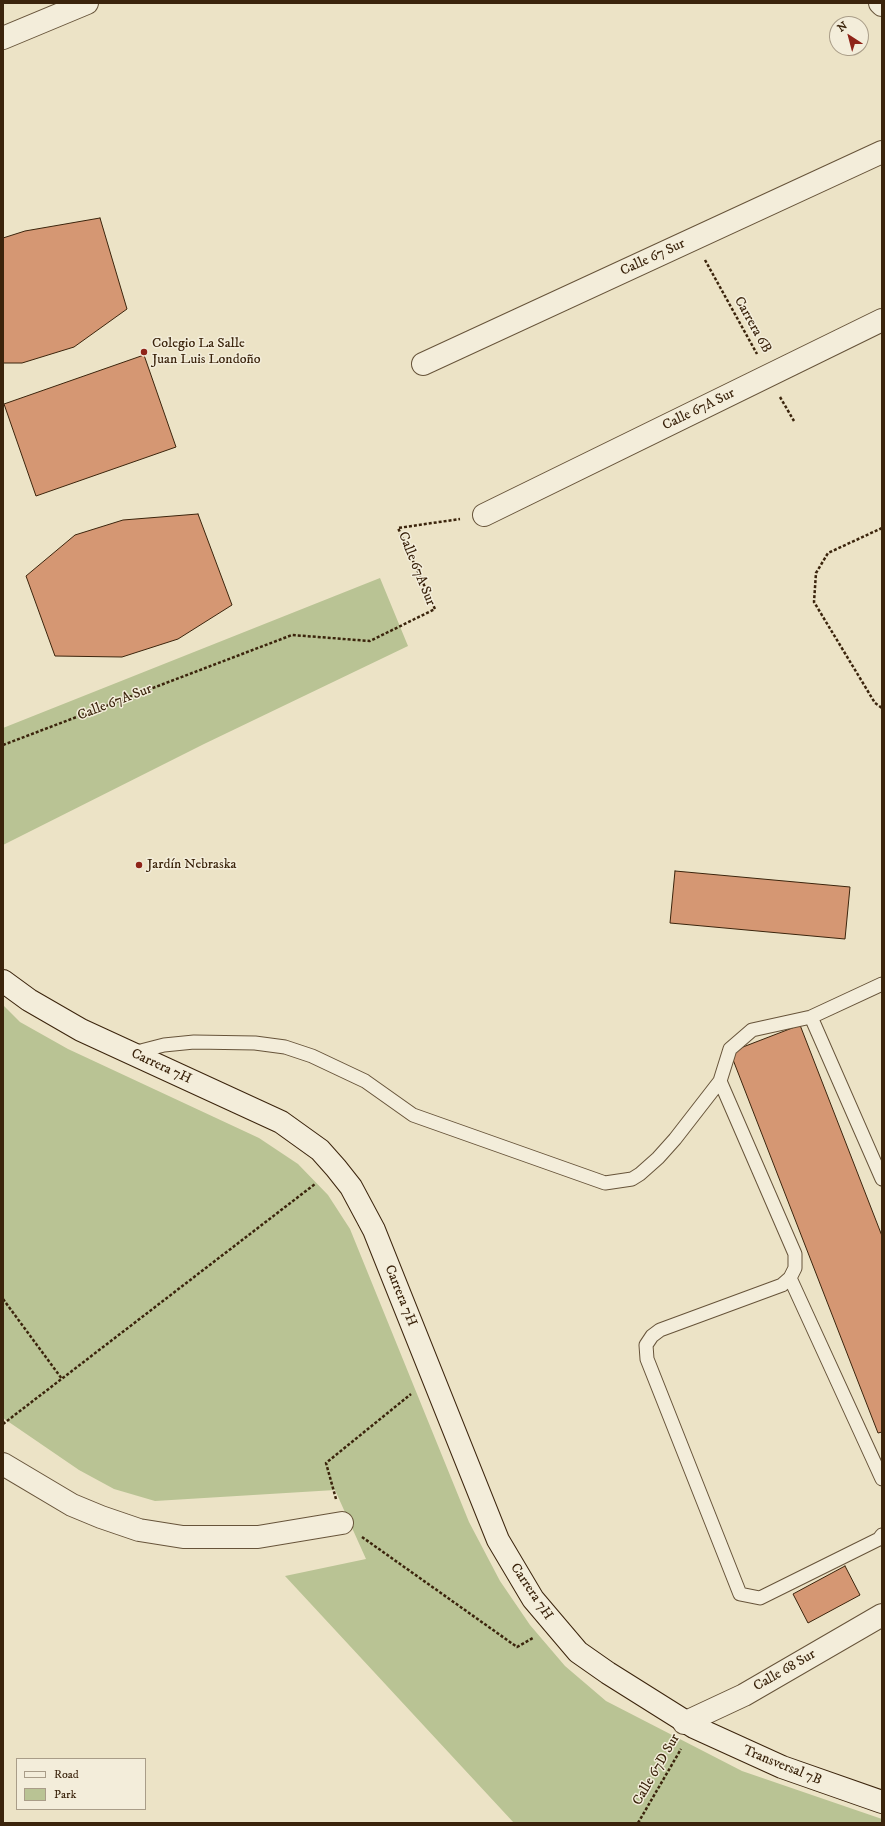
<!DOCTYPE html>
<html>
<head>
<meta charset="utf-8">
<style>
	body { margin:0 }
	#map { position:relative; width:885px; height:1826px; overflow:hidden; background:#ece3c6; font-family:"IM FELL DW Pica",serif }
	canvas { display:block }
	.frame { position:absolute; inset:0; border:4px solid #3b240c; pointer-events:none }
	.legend { position:absolute; left:16px; top:1758px; width:130px; height:52px; box-sizing:border-box; background:#f3edda; border:1px solid #a99d88; margin:0; padding:5px 7px; list-style:none; font-size:12px; color:#3b240c }
	.legend li { display:flex; align-items:center; gap:8px; height:20px }
	.legend b { width:20px; border:1px solid #a99d88 }
	.north { position:absolute; left:829px; top:16px; width:40px; height:40px; box-sizing:border-box; background:#f3edda; border:1px solid #a99d88; border-radius:50%; rotate:324deg; font-size:11px; font-weight:700; line-height:16px; text-align:center; color:#3b240c }
	.north::after { content:''; display:block; margin:auto; width:14px; height:18px; background:#8f2418; clip-path:polygon(50% 0,100% 100%,50% 72%,0 100%) }
</style>
</head>
<body>
<div id="map">
<canvas width="885" height="1826"></canvas>
<div class="frame"></div>
<ul class="legend">
<li><b style="height:5px;background:#f3edda"></b>Road</li>
<li><b style="height:11px;background:#b9c394"></b>Park</li>
</ul>
<div class="north">N</div>
</div>
<script>
const context = document.querySelector('canvas').getContext('2d');
context.lineJoin = 'round';
function fillPath(path, color) {
  context.fillStyle = color;
  context.fill(path, 'evenodd');
}
function toPath(rows) {
  const path = new Path2D();
  for (const r of rows) {
    path.moveTo(r[0], r[1]);
    for (let i = 2; i < r.length; i += 2) path.lineTo(r[i], r[i + 1]);
  }
  return path;
}
function stroke(path, color, width, dash) {
  context.strokeStyle = color;
  context.lineWidth = width;
  context.lineCap = dash ? 'butt' : 'round';
  context.setLineDash(dash || []);
  context.stroke(path);
}
function drawText(font, color, halo, rows, align = 'center') {
  context.font = font + ' "IM FELL DW Pica",serif';
  context.lineWidth = 3;
  context.setLineDash([]);
  context.textBaseline = 'middle';
  context.strokeStyle = halo;
  context.fillStyle = color;
  for (const [text, x, y, turn = 0] of rows) {
    context.save();
    context.translate(x, y);
    context.rotate((+turn || 0) * Math.PI / 180);
    context.textAlign = isNaN(turn) ? turn : align;
    if (halo) context.strokeText(text, 0, 0);
    context.fillText(text, 0, 0);
    context.restore();
  }
}
const green = toPath([
	[380,578,408,646,204,744,3,845,3,728],
	[3,1005,20,1022,68,1049,259,1138,298,1164,328,1195,350,1229,469,1522,500,1581,530,1625,565,1666,606,1701,742,1771,882,1819,882,1823,514,1823,285,1576,366,1559,335,1490,155,1501,114,1489,79,1470,3,1418]
]);
const building = toPath([
	[100,218,127,309,74,347,22,363,3,363,3,238,25,231,100,218],
	[144,355,176,447,36,496,4,404,144,355],
	[198,514,232,605,178,639,122,657,55,656,26,576,75,535,123,520,198,514],
	[675,871,850,887,845,939,670,923,675,871],
	[800,1025,882,1236,882,1432,878,1433,730,1052,800,1025],
	[845,1566,860,1595,808,1623,793,1594,845,1566]
]);
const path = toPath([
	[705,260,757,354],
	[780,397,794,421],
	[882,528,828,553,816,573,814,602,875,703,882,708],
	[3,745,292,635,370,641,435,609,398,528,460,519],
	[3,1299,62,1379],
	[3,1424,315,1184],
	[336,1499,326,1463,411,1394],
	[362,1537,517,1647,533,1638],
	[638,1823,681,1749]
]);
const lane = toPath([
	[811,1017,882,1179],
	[133,1053,164,1045,194,1042,255,1043,285,1047,312,1056,365,1081,413,1115,605,1183,632,1179,640,1174,658,1158,675,1139,720,1081,730,1049,752,1030,811,1017,882,984],
	[720,1081,795,1254,795,1268,790,1278,782,1285,660,1330,652,1336,646,1345,647,1359,740,1594,760,1598,879,1539,882,1535],
	[790,1278,882,1479]
]);
const street = toPath([
	[880,3,882,5],
	[3,38,87,3],
	[423,364,882,152],
	[484,515,882,320],
	[3,1464,72,1505,101,1517,139,1530,183,1537,258,1537,342,1523],
	[684,1723,744,1695,882,1615]
]);
const secondary = toPath([
	[3,981,29,1000,81,1030,281,1122,320,1150,336,1168,351,1187,374,1230,498,1540,533,1599,578,1652,608,1673,694,1727,782,1767,882,1802]
]);
const markers = [
	[144,352,4,"#8f2418"],
	[139,865,4,"#8f2418"]
];
const streetNames = [
	["Calle 67 Sur",653,258,-25],
	["Carrera 6B",752,325,61],
	["Calle 67A Sur",699,410,-26],
	["Calle 67A Sur",416,569,68],
	["Calle 67A Sur",115,703,-21],
	["Carrera 7H",161,1067,25],
	["Carrera 7H",400,1296,68],
	["Carrera 7H",531,1592,56],
	["Calle 68 Sur",785,1671,-30],
	["Transversal 7B",782,1766,22],
	["Calle 67D Sur",657,1770,-60]
];
const poiNames = [
	["Colegio La Salle",152,344],
	["Juan Luis Londoño",152,360],
	["Jardín Nebraska",147,865]
];
fillPath(green, '#b9c394');
fillPath(building, '#d59773');
stroke(building, '#3b240c', 1);
stroke(lane, '#67543a', 15);
stroke(street, '#67543a', 24);
stroke(secondary, '#3b240c', 24);
stroke(path, '#3b240c', 2.5, [3, 2]);
stroke(lane, '#f3edda', 13);
stroke(street, '#f3edda', 22);
stroke(secondary, '#f3edda', 22);
for (const [x, y, r, color] of markers) {
  const dot = new Path2D();
  dot.arc(x, y, r, 0, 2 * Math.PI);
  context.fillStyle = color;
  context.fill(dot);
  stroke(dot, '#f3edda', 1.5);
}
drawText('14px', '#3b240c', '#f3edda', streetNames);
drawText('14px', '#3b240c', '#f3edda', poiNames, 'left');
</script>
</body>
</html>
